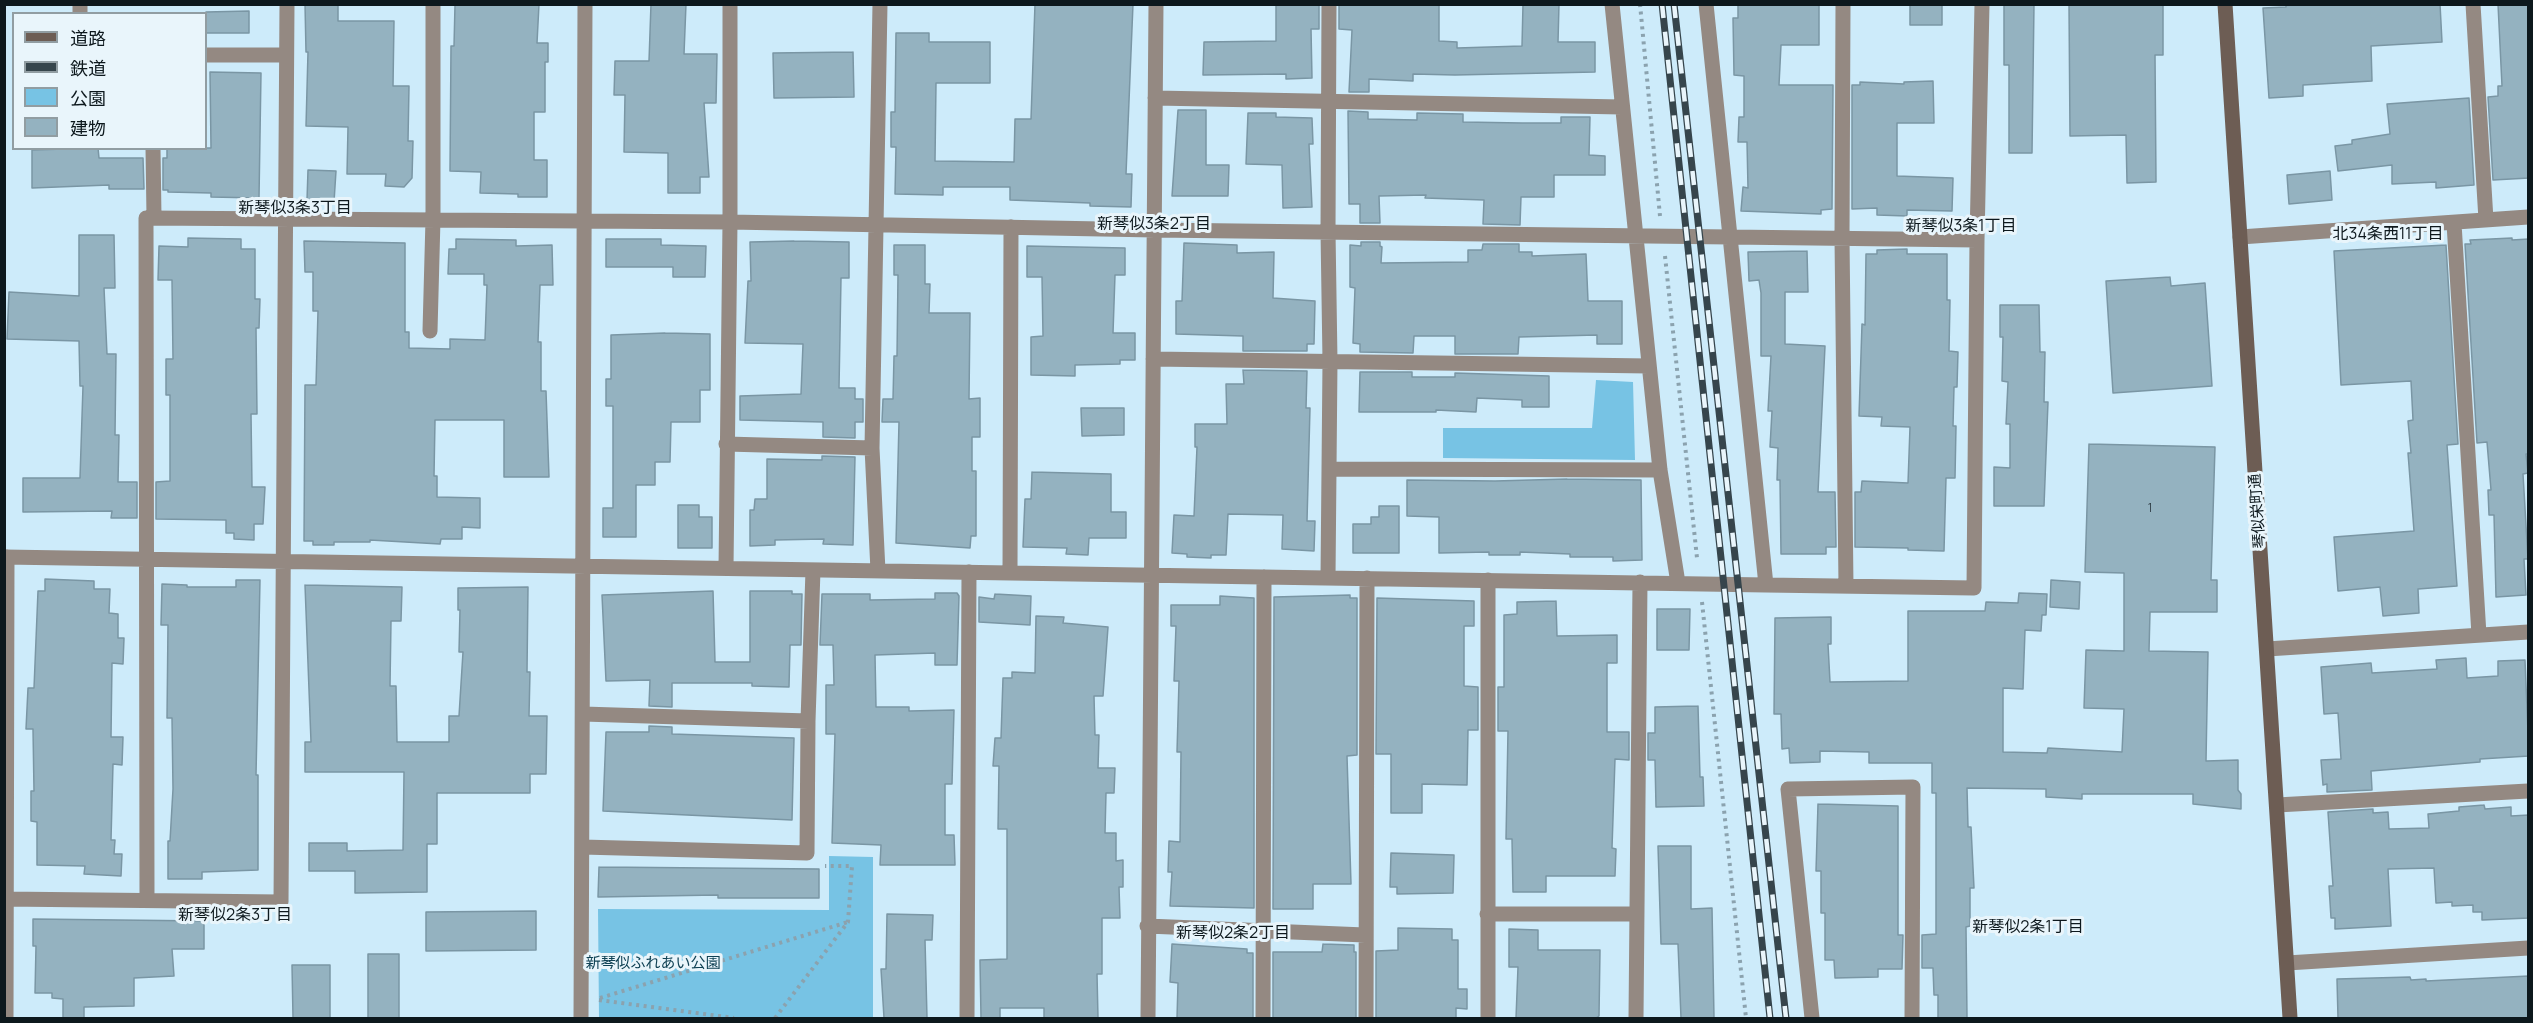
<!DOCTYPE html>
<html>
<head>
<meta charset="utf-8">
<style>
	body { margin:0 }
	#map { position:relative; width:2533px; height:1023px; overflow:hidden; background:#cdebfa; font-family:Manrope,"Noto Sans JP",sans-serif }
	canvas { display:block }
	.frame { position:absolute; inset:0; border:6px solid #0d181d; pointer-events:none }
	.legend { position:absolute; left:12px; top:12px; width:195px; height:138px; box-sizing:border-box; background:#e9f5fb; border:2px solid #919da2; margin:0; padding:8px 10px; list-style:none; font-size:18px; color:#0d181d }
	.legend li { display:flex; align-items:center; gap:12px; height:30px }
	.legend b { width:30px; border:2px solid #919da2 }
</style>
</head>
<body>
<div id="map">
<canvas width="2533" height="1023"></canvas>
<div class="frame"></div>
<ul class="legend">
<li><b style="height:8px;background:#6d5d54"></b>道路</li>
<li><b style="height:8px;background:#36454c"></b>鉄道</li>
<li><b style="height:16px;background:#77c3e4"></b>公園</li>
<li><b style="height:16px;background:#94b2c0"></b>建物</li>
</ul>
</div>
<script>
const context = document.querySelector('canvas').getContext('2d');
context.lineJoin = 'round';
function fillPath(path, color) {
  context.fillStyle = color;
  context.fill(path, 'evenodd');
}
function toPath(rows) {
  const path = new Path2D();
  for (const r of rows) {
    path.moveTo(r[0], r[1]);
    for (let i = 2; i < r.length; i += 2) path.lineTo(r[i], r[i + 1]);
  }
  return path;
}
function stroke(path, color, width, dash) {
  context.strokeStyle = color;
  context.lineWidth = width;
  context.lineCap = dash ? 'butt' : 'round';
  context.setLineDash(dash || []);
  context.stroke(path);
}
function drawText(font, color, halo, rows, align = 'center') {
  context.font = font + ' Manrope,"Noto Sans JP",sans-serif';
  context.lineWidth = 6;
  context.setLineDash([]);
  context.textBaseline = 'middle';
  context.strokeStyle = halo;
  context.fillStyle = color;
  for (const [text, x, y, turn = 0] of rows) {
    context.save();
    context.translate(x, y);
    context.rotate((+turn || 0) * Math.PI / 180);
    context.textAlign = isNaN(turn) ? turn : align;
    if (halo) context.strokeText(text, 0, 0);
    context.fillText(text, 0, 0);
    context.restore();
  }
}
const green = toPath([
	[1596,380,1633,382,1635,460,1443,458,1443,428,1592,428],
	[829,856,873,857,873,1018,599,1018,598,909,829,910]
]);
const building = toPath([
	[305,4,338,4,338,21,394,21,393,86,409,86,408,141,413,141,412,178,404,187,385,186,386,174,347,174,348,127,306,126,308,52,306,52,305,4],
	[505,4,539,4,537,43,548,43,548,62,545,62,545,112,534,112,534,160,547,160,547,197,518,197,518,194,480,193,481,172,450,171,451,46,454,46,455,5,505,4],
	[651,4,686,4,684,54,717,54,716,103,704,103,709,177,700,177,700,193,668,193,668,153,624,152,625,95,614,95,615,61,649,61,651,4],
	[1035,4,1133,4,1126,174,1132,174,1131,207,1090,206,1090,203,1010,200,1010,187,943,187,943,195,895,194,896,147,891,147,891,112,895,112,896,33,929,33,929,42,990,42,990,83,936,83,935,161,1014,162,1015,119,1031,119,1035,4],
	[1276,4,1319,4,1319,29,1311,29,1312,78,1286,79,1286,74,1203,75,1204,42,1276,41,1276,4],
	[1339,4,1439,4,1439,41,1457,42,1457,48,1522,46,1523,4,1559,4,1558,42,1595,42,1595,72,1455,75,1413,74,1413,81,1369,79,1369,92,1349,92,1352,30,1339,29,1339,4],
	[1738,4,1819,4,1819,45,1781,45,1779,85,1833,85,1832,209,1821,210,1821,214,1741,211,1743,187,1748,188,1747,142,1738,142,1739,117,1744,117,1744,76,1734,75,1733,18,1738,18,1738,4],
	[1910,4,1942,4,1942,25,1910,25,1910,4],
	[2004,4,2034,4,2032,153,2009,153,2009,65,2004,65,2004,4],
	[2069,4,2163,4,2163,55,2155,55,2156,182,2127,183,2126,135,2070,136,2069,4],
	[2286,4,2440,4,2442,42,2371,46,2372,81,2303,85,2303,96,2269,98,2263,8,2286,7,2286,4],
	[2498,4,2529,4,2529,178,2493,180,2488,97,2498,96,2498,86,2502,86,2498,4],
	[249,11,249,33,206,33,206,12,249,11],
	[853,52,854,97,774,98,773,53,853,52],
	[210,72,261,73,259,198,211,197,211,193,168,192,168,190,163,190,163,158,167,158,167,148,211,148,210,72],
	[1933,81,1934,123,1897,123,1897,176,1953,178,1952,211,1907,210,1907,216,1877,215,1877,208,1852,209,1852,85,1860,85,1860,82,1904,84,1904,82,1933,81],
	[2469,98,2474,185,2436,188,2436,182,2392,184,2392,165,2338,171,2335,146,2352,144,2352,140,2390,134,2387,104,2469,98],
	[1178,110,1206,110,1206,165,1229,165,1228,196,1172,196,1178,110],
	[1348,111,1368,112,1368,119,1417,120,1417,113,1463,114,1463,122,1522,123,1561,123,1561,117,1590,117,1589,155,1605,156,1605,175,1554,175,1554,197,1521,197,1520,225,1483,224,1484,200,1425,198,1426,195,1379,196,1380,223,1360,223,1360,204,1349,204,1348,111],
	[1248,113,1276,113,1276,117,1312,118,1313,144,1309,144,1312,207,1283,208,1282,165,1246,164,1248,113],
	[98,148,99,158,143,158,144,189,109,189,109,185,32,188,32,150,98,148],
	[308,170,336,171,334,202,307,200,308,170],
	[2330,171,2332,200,2289,204,2287,175,2330,171],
	[79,235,114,235,115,288,104,288,107,354,116,354,115,435,119,435,118,482,137,482,137,518,111,518,112,511,23,512,23,478,80,478,83,386,80,386,79,341,7,339,9,292,79,296,79,235],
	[188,238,241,239,241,249,255,249,255,299,260,299,259,328,256,328,257,414,251,414,252,487,265,487,263,524,254,524,254,540,234,539,234,533,226,533,226,520,156,519,156,482,170,481,170,395,166,395,166,359,173,359,172,280,158,280,159,246,188,247,188,238],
	[2512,238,2512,240,2529,239,2529,454,2526,454,2528,473,2523,474,2528,559,2524,559,2526,595,2496,597,2494,515,2489,515,2488,490,2491,490,2487,442,2477,443,2465,244,2471,244,2470,240,2512,238],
	[456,239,516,240,516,246,552,245,553,285,540,285,538,342,541,342,541,391,546,391,549,477,504,477,504,420,435,420,434,476,437,476,437,497,480,498,480,528,462,527,462,539,441,539,440,544,370,540,370,542,334,542,334,545,313,545,313,541,304,541,305,385,316,385,318,311,313,311,313,272,305,272,304,241,405,243,405,332,409,332,409,348,450,349,450,339,485,340,487,285,484,285,484,274,448,274,449,249,456,249,456,239],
	[606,239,661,239,661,245,706,246,705,277,673,277,673,267,606,267,606,239],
	[794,241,849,242,849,278,841,278,839,388,855,388,855,399,863,399,863,422,855,422,855,438,823,437,823,422,740,420,740,396,801,394,803,344,745,343,748,281,751,281,750,242,794,241],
	[1361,242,1380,242,1380,246,1382,247,1381,263,1468,262,1468,250,1482,250,1483,244,1519,244,1519,252,1532,252,1532,256,1586,254,1588,301,1622,301,1622,344,1597,344,1597,335,1519,337,1518,354,1455,354,1455,336,1414,336,1413,353,1360,352,1360,344,1353,343,1355,288,1350,287,1350,245,1361,246,1361,242],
	[1184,243,1237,245,1237,253,1274,252,1273,298,1315,301,1314,344,1307,344,1307,351,1243,351,1243,336,1176,334,1176,301,1182,301,1184,243],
	[894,245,925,245,925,284,930,284,929,313,970,313,969,399,980,398,980,437,972,437,972,471,976,471,976,536,971,536,970,548,896,543,899,422,882,422,883,399,893,399,894,356,897,356,898,275,894,275,894,245],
	[2446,245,2458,444,2447,445,2457,586,2418,589,2419,613,2383,616,2380,587,2338,591,2334,537,2414,531,2408,453,2411,453,2408,421,2413,420,2411,381,2341,385,2334,251,2446,245],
	[1027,246,1125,248,1125,275,1115,275,1113,333,1135,333,1135,360,1120,360,1120,364,1075,365,1075,376,1031,375,1031,337,1043,336,1042,277,1027,277,1027,246],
	[1907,249,1907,254,1947,254,1947,300,1950,300,1949,351,1958,352,1957,387,1954,387,1953,426,1956,426,1955,478,1946,478,1944,551,1908,550,1908,548,1855,547,1855,492,1861,492,1862,481,1908,483,1910,427,1881,426,1882,417,1859,416,1862,324,1865,325,1866,254,1877,254,1877,250,1907,249],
	[1807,251,1808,292,1785,292,1785,344,1825,346,1818,492,1835,492,1836,547,1826,547,1826,554,1781,554,1780,480,1777,480,1778,448,1770,447,1772,411,1768,411,1771,356,1761,356,1761,293,1759,280,1749,281,1748,252,1807,251],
	[2170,277,2171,286,2205,283,2212,386,2113,393,2106,281,2170,277],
	[2000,305,2039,305,2040,352,2045,352,2044,402,2048,402,2044,506,1994,506,1994,467,2010,468,2010,424,2006,424,2008,382,2002,381,2003,337,2000,337,2000,305],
	[665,333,710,334,710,390,700,390,700,422,671,422,670,462,655,462,655,485,636,485,636,537,603,537,603,508,613,508,613,406,606,406,606,379,611,379,611,335,665,333],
	[1243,370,1307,371,1306,408,1310,408,1307,521,1315,521,1314,551,1282,549,1283,515,1228,514,1226,555,1211,555,1211,558,1187,557,1187,554,1172,553,1174,515,1194,516,1197,447,1195,447,1195,424,1227,424,1226,384,1244,384,1243,370],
	[1360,372,1412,372,1412,377,1455,377,1455,373,1549,376,1549,407,1522,407,1522,400,1477,398,1476,412,1436,410,1436,412,1359,412,1360,372],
	[1081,408,1124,408,1124,435,1082,436,1081,408],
	[2089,444,2215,447,2211,580,2217,580,2217,612,2150,612,2149,651,2208,652,2206,761,2238,760,2238,790,2241,794,2241,809,2193,804,2193,794,2082,794,2082,799,2046,797,2046,789,1967,788,1968,827,1971,827,1974,888,1970,888,1970,926,1966,927,1967,1018,1938,1018,1938,995,1934,995,1933,968,1922,968,1922,935,1936,934,1936,793,1932,793,1932,763,1869,763,1869,752,1820,751,1820,762,1790,763,1789,748,1782,749,1781,714,1774,714,1775,618,1831,617,1831,644,1828,644,1830,682,1908,681,1908,611,1985,611,1986,602,2018,603,2019,593,2047,594,2046,615,2042,615,2041,631,2025,630,2023,689,2003,688,2003,752,2047,753,2048,748,2122,752,2124,709,2084,708,2086,650,2124,651,2124,573,2085,572,2089,444],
	[822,456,855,457,853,545,823,544,824,539,775,540,775,545,750,546,750,510,754,510,755,499,767,499,767,459,822,460,822,456],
	[1032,472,1111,474,1111,512,1126,512,1126,538,1089,538,1088,555,1066,554,1067,548,1023,547,1025,499,1031,499,1032,472],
	[1567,479,1641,480,1642,560,1613,561,1613,557,1570,557,1570,554,1520,552,1520,555,1489,555,1489,552,1439,553,1439,517,1407,516,1407,480,1495,481,1567,479],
	[678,505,699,505,699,517,712,517,712,548,678,548,678,505],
	[1379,506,1399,506,1399,553,1353,553,1353,524,1371,524,1371,517,1379,517,1379,506],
	[45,579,94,581,94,589,110,589,109,613,118,614,118,638,124,638,123,664,112,663,111,737,123,737,122,765,113,764,111,840,115,840,114,854,122,854,121,876,84,874,85,866,37,865,37,822,31,821,31,791,34,791,33,729,26,729,28,688,34,688,38,591,45,591,45,579],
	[236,580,260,580,256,775,258,775,258,870,202,872,202,879,168,879,168,841,170,841,173,789,172,718,167,718,168,625,161,625,162,584,187,585,187,587,236,587,236,580],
	[2051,580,2080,582,2079,609,2050,607,2051,580],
	[305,585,402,587,401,621,391,621,390,686,396,686,397,742,449,742,449,716,459,716,463,652,459,652,460,610,458,610,458,588,528,587,527,672,530,672,529,716,547,716,546,774,530,774,530,793,437,793,437,844,427,844,427,892,355,893,355,871,309,871,309,843,347,843,347,851,403,850,404,772,305,772,305,742,311,742,305,585],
	[713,591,715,662,750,662,750,591,792,591,792,594,802,594,801,645,790,645,789,687,752,686,752,683,672,683,672,707,649,706,650,680,606,681,602,595,713,591],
	[935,593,957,593,959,596,957,665,935,665,935,653,875,655,876,707,909,707,909,711,954,710,952,784,945,784,945,835,954,835,955,865,880,865,881,845,832,843,835,734,826,734,826,685,834,685,833,645,820,645,822,594,870,594,870,600,935,599,935,593],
	[995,594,1031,596,1030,625,979,622,979,597,994,599,995,594],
	[1350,595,1350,598,1357,598,1357,755,1347,756,1351,884,1313,884,1313,909,1273,909,1274,597,1350,595],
	[1220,596,1254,598,1254,908,1170,906,1172,872,1168,872,1169,841,1180,842,1181,752,1177,752,1179,681,1174,681,1176,626,1171,626,1171,605,1220,605,1220,596],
	[1377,598,1474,601,1474,626,1464,626,1464,686,1478,687,1478,730,1468,730,1467,785,1422,784,1422,813,1391,813,1391,754,1376,754,1377,598],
	[1556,601,1557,636,1617,635,1617,663,1607,663,1607,732,1629,732,1629,760,1615,759,1612,848,1616,849,1615,876,1546,876,1546,892,1513,892,1512,839,1506,839,1508,731,1498,731,1498,687,1504,687,1504,615,1517,614,1517,602,1556,601],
	[1657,609,1690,609,1689,650,1657,650,1657,609],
	[1036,616,1064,617,1063,623,1108,627,1103,696,1094,696,1095,735,1099,735,1098,768,1115,768,1114,793,1106,793,1105,833,1116,833,1116,861,1123,860,1123,887,1119,887,1120,918,1102,918,1102,974,1097,974,1098,1018,1044,1018,1044,1008,1000,1008,1000,1018,981,1018,980,960,1007,959,1007,829,998,829,999,766,993,766,995,738,1001,738,1003,678,1012,678,1012,672,1035,673,1036,616],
	[2466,658,2467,678,2498,676,2498,661,2525,660,2529,756,2480,759,2480,762,2371,771,2372,790,2327,792,2327,784,2323,785,2321,760,2341,759,2338,713,2324,714,2321,667,2371,663,2372,673,2437,669,2436,660,2466,658],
	[1698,706,1700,777,1703,777,1704,806,1656,807,1655,760,1648,760,1648,733,1655,733,1655,707,1698,706],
	[649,726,672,727,672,734,794,738,792,820,603,811,606,732,649,732,649,726],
	[1818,804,1898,806,1898,935,1903,935,1902,969,1878,969,1878,977,1835,978,1834,960,1825,960,1825,913,1821,913,1821,871,1816,871,1818,804],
	[2484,805,2485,809,2511,807,2511,816,2529,815,2529,918,2482,920,2482,912,2473,912,2473,905,2452,906,2452,902,2436,903,2434,868,2388,869,2391,926,2335,929,2335,918,2331,918,2329,886,2333,886,2328,812,2373,809,2373,813,2388,812,2389,829,2429,828,2428,814,2459,811,2459,807,2484,805],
	[1658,846,1691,846,1691,909,1712,908,1714,1018,1681,1018,1678,944,1661,944,1658,846],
	[1391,853,1454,855,1453,893,1397,894,1397,887,1390,887,1391,853],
	[599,867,819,869,819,898,718,898,718,895,598,897,599,867],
	[536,911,536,950,426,951,426,912,536,911],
	[887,914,933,915,932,940,925,940,927,1018,884,1018,881,969,886,969,887,914],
	[33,919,204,921,204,949,172,949,174,976,134,978,134,1006,84,1007,84,1018,63,1018,63,999,52,998,52,993,35,993,36,946,33,946,33,919],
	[1398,928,1452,929,1452,940,1458,940,1458,989,1467,989,1467,1009,1456,1008,1456,1018,1376,1018,1376,951,1398,950,1398,928],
	[1509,929,1538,930,1538,950,1600,950,1599,1016,1596,1018,1516,1018,1518,967,1509,967,1509,929],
	[1172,944,1247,949,1247,953,1253,953,1253,1018,1177,1018,1178,983,1170,982,1172,944],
	[1323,944,1354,945,1354,952,1356,952,1356,1018,1273,1018,1273,952,1322,952,1323,944],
	[368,954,399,954,399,1018,368,1018,368,954],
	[292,965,330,965,330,1018,293,1018,292,965],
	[2529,976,2529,1018,2338,1018,2337,979,2410,977,2411,980,2426,979,2426,981,2529,976]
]);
const path = toPath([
	[1640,4,1660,216],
	[1665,256,1697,558],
	[1702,602,1746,1018],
	[600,998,848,922],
	[599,1000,734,1018],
	[775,1018,848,922,852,866,825,866]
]);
const street = toPath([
	[1612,4,1660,470,1678,583],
	[1706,4,1766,585,1974,588,1977,240,1982,4],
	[1843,4,1842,238,1846,586],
	[2473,4,2486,220],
	[80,14,80,4],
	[206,55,286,55],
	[1155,98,1622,107],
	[153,148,154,217],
	[2454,223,2479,635],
	[2240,237,2528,217],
	[430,331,433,219,433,4],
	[1153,359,1649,366],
	[726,444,872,448],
	[1330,469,1660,470],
	[4,557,1766,585],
	[726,568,730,222,730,4],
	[878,571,872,448,880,4],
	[1010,573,1011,227],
	[1328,578,1330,361,1328,231,1329,4],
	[2267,649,2528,632],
	[583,714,808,721],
	[2277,805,2528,791],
	[582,847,807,853,808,721,813,570],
	[4,899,281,902,287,4],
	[147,899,146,218,730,222,1155,230,1977,240],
	[1487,914,1636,914],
	[1147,926,1365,935],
	[2287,963,2528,948],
	[6,1018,7,557],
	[581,1018,585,4],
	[967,1018,969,572],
	[1148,1018,1156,4],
	[1263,1018,1264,577],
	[1366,1018,1367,578],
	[1488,1018,1488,580],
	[1636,1018,1640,582],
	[1812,1018,1788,789,1913,787,1912,1018]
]);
const secondary = toPath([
	[2225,4,2290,1018]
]);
const rail = toPath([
	[1662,4,1770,1018],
	[1674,4,1786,1018]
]);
const numberNames = [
	["1",2150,509]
];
const streetNames = [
	["琴似栄町通",2258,511,-94]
];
const parkNames = [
	["新琴似ふれあい公園",653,964]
];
const neighbourhoodNames = [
	["新琴似3条3丁目",295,209],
	["新琴似3条2丁目",1154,225],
	["新琴似3条1丁目",1961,227],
	["北34条西11丁目",2388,235],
	["新琴似2条3丁目",235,916],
	["新琴似2条1丁目",2028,928],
	["新琴似2条2丁目",1233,934]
];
fillPath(green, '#77c3e4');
fillPath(building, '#94b2c0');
stroke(building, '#7a96a4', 1.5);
stroke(path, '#8ba2ae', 4, [3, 4.5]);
stroke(street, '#948982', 15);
stroke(secondary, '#6d5d54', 15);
stroke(rail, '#36454c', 7);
stroke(rail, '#e9f5fb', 4.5, [14]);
drawText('12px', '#2f3e46', null, numberNames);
drawText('15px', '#0d181d', '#e9f5fb', streetNames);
drawText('15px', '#0f4154', '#e9f5fb', parkNames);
drawText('16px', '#0d181d', '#e9f5fb', neighbourhoodNames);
</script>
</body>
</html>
